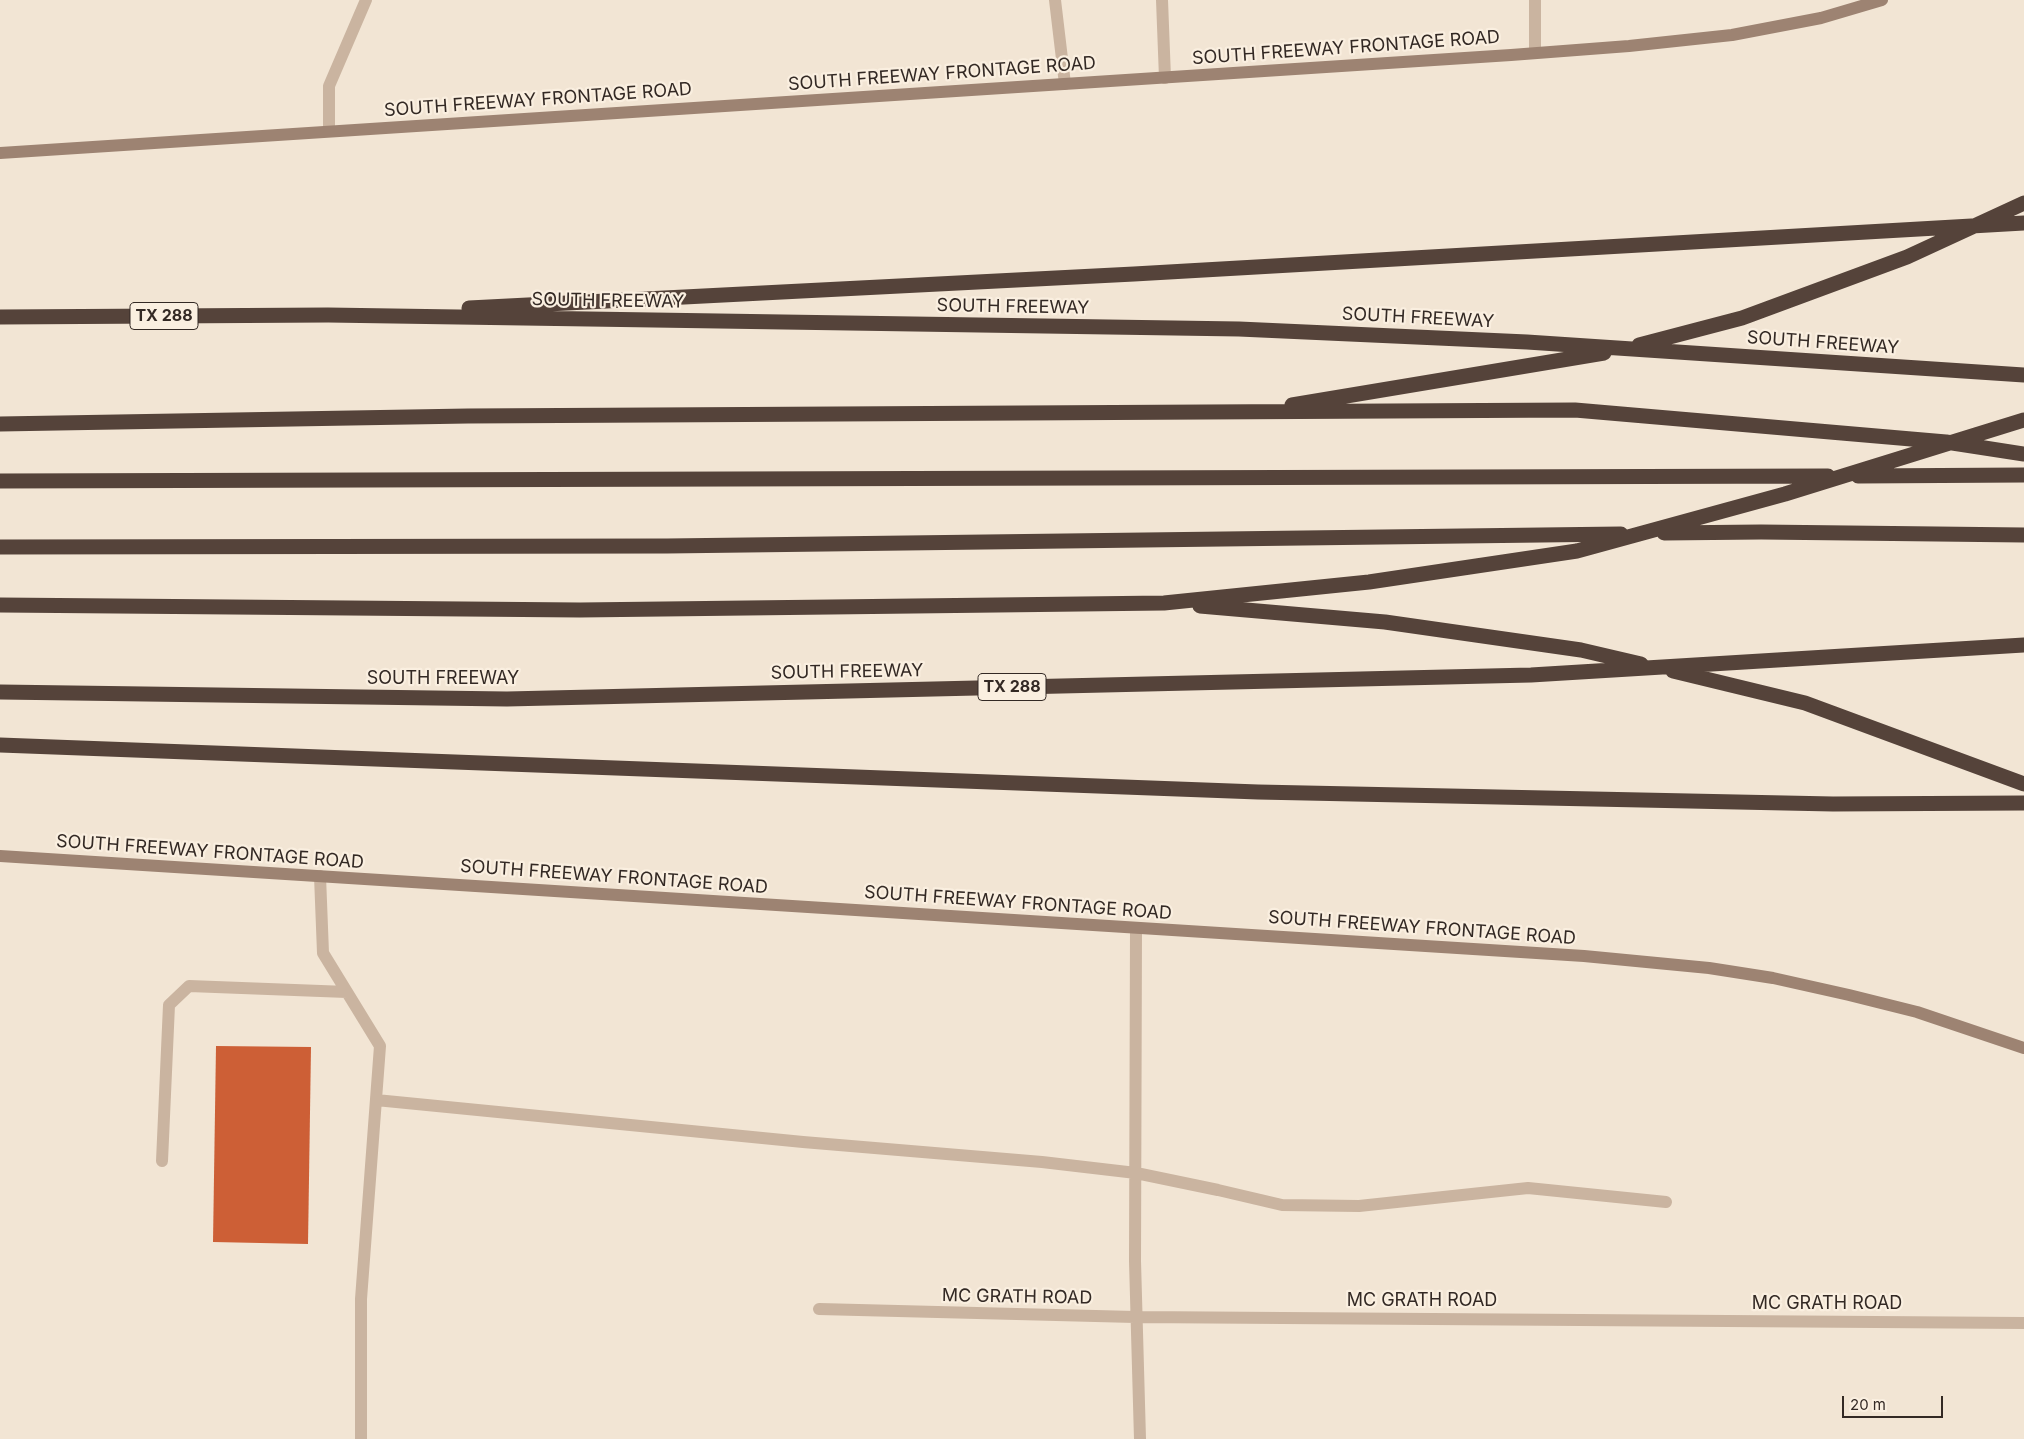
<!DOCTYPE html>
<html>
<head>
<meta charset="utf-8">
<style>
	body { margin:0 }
	#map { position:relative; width:2024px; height:1439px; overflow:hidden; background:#f2e5d4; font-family:Inter,sans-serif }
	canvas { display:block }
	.scale { position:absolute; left:1842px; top:1396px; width:101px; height:22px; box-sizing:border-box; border:2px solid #332924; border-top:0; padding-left:6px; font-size:15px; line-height:18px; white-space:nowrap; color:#332924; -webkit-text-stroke:4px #faefe0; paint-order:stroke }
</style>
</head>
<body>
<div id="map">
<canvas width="2024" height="1439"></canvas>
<div class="scale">20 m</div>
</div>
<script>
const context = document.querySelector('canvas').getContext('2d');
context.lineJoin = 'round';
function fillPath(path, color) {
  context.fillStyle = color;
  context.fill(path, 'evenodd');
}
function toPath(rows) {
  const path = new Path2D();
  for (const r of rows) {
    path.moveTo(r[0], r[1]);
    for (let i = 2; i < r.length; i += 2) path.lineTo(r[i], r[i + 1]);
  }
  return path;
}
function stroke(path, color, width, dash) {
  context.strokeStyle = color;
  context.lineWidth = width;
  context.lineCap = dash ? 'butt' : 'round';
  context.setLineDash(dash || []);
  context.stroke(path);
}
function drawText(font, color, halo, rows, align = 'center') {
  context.font = font + ' Inter,sans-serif';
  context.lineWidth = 4.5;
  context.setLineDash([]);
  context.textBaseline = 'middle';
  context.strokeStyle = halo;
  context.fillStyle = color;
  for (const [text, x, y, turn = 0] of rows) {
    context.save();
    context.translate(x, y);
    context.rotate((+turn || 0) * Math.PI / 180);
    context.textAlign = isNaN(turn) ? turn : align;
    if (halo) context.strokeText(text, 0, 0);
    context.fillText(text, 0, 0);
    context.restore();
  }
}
const building = toPath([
	[216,1046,311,1047,308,1244,213,1242]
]);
const service = toPath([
	[1055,0,1065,84],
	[1162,0,1165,78],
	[1535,0,1535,53],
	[329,131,329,86,366,0],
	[320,876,323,953,380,1046,361,1299,361,1439],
	[1136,928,1135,1261,1140,1439],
	[376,1100,803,1142,1042,1162,1136,1173,1218,1190,1282,1205,1359,1206,1528,1188,1666,1202],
	[162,1161,169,1005,189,986,347,992],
	[819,1309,1135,1317,2024,1323]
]);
const secondary = toPath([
	[0,153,1511,55,1629,46,1732,35,1821,18,1882,0],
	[0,856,1584,956,1709,968,1773,978,1849,995,1917,1012,2024,1048]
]);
const motorway = toPath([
	[469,308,1134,274,2024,223],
	[0,317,328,315,1239,329,1527,342,2024,375],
	[1639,345,1742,318,1907,257,2024,203],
	[1292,405,1604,353],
	[0,424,468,416,1575,410,1946,442,2024,454],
	[1858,476,2024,475],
	[0,481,1828,476],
	[1664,533,1761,532,2024,535],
	[0,547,667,546,1621,534],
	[0,605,580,610,1164,603,1369,582,1577,551,1785,494,2024,420],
	[1200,606,1385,622,1581,650,1641,664],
	[1673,671,1805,703,2024,784],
	[0,692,507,699,1531,675,2024,645],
	[0,745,1258,792,1833,804,2024,803]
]);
const shields = [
	[164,316,68],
	[1012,687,68]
];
const shieldNames = [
	["TX 288",164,316],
	["TX 288",1012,687]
];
const streetNames = [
	["SOUTH FREEWAY FRONTAGE ROAD",1346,48,-4],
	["SOUTH FREEWAY FRONTAGE ROAD",942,74,-4],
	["SOUTH FREEWAY FRONTAGE ROAD",538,100,-4],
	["SOUTH FREEWAY",608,301,1],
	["SOUTH FREEWAY",1013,307,1],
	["SOUTH FREEWAY",1418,318,3],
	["SOUTH FREEWAY",1823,343,4],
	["SOUTH FREEWAY",847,672,-1],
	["SOUTH FREEWAY",443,679],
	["SOUTH FREEWAY FRONTAGE ROAD",210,852,4],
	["SOUTH FREEWAY FRONTAGE ROAD",614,877,4],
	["SOUTH FREEWAY FRONTAGE ROAD",1018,903,4],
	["SOUTH FREEWAY FRONTAGE ROAD",1422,928,4],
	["MC GRATH ROAD",1017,1297,1],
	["MC GRATH ROAD",1422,1301],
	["MC GRATH ROAD",1827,1304]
];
fillPath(building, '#cd5f36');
stroke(service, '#cab4a0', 12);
stroke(secondary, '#9d8372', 12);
stroke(motorway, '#55433a', 15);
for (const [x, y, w] of shields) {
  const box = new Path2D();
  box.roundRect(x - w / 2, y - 13.5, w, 27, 4);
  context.fillStyle = '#faefe0';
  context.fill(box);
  stroke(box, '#332924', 1);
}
drawText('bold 16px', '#332924', null, shieldNames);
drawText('18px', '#332924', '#faefe0', streetNames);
</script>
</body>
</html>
